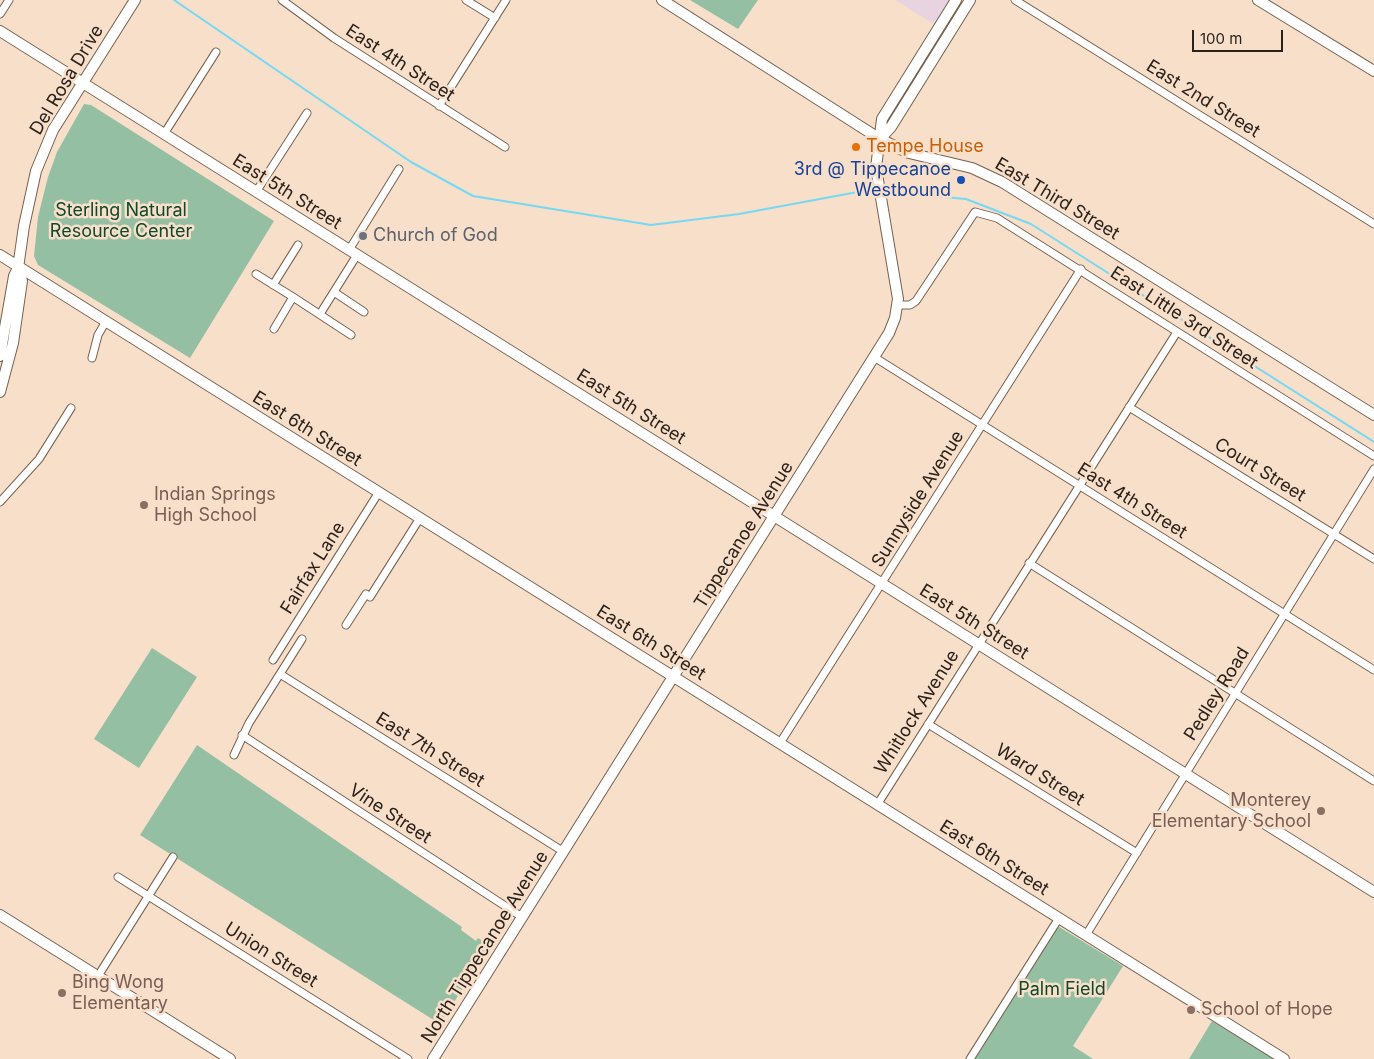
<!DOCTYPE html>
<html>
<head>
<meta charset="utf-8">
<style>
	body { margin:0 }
	#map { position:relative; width:1374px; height:1059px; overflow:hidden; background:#f7dfca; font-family:Inter,sans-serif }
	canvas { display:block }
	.scale { position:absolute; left:1192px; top:30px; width:91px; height:22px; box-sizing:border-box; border:2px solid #2b221b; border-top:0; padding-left:6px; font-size:15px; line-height:18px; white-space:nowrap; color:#2b221b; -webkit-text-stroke:4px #f7dfca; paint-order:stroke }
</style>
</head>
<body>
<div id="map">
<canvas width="1374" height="1059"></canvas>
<div class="scale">100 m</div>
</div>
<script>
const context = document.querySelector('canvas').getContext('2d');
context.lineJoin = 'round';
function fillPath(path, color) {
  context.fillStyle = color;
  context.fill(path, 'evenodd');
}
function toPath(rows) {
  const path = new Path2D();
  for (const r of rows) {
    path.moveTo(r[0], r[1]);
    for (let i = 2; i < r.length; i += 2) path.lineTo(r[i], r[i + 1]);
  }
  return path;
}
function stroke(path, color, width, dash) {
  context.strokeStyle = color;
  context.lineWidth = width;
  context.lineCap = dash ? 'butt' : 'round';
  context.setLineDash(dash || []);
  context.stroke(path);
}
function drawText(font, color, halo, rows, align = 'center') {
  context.font = font + ' Inter,sans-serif';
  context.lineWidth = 5;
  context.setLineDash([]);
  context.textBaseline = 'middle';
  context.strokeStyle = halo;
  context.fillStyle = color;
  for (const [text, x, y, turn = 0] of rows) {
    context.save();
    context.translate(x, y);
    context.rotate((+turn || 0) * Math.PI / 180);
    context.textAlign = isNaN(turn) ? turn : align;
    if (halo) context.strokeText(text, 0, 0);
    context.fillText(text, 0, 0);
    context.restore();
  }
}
const industrial = toPath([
	[895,0,953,0,937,26]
]);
const green = toPath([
	[690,0,758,0,738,29],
	[84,104,91,105,274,221,190,358,38,265,34,256,38,217,48,177,57,152],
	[152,648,197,677,139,768,94,739],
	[197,745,462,927,461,930,476,941,478,938,490,946,440,1024,140,835],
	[1056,925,1123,966,1073,1046,1093,1059,974,1059],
	[1212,1021,1274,1059,1189,1059]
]);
const stream = toPath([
	[174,0,411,162,473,196,651,225,739,214,863,191],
	[897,193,966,199,1031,224,1374,442]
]);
const street = toPath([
	[282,0,334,38,505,147],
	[466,0,495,18],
	[1015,0,1374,224],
	[0,14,9,0],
	[439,106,506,0],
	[164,134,216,52],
	[256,192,307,113],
	[349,250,399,169],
	[256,274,293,297,274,329],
	[273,285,298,245],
	[334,292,364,312],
	[293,297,351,335],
	[898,305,910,305,916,301,975,212,997,218,1374,456],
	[320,314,357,255],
	[874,357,1374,670],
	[92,358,98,335,105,323],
	[1129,407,1374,559],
	[0,502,39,459,71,408],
	[1029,563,1374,781],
	[346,625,366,594,370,597,420,518],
	[273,660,379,492],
	[280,674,564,852],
	[928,724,1137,853],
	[242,735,522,917],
	[780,743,1081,269],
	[234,755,249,723,302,639],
	[877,805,1177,332],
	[118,877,408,1059],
	[1086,935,1374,469],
	[98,976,173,857],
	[970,1059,1059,918]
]);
const secondary = toPath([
	[662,0,880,139,909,153,972,168,1002,182,1374,415],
	[1258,0,1374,71],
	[0,31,1374,892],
	[880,139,891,127,970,0],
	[0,255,1284,1059],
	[0,356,14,276,18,268],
	[0,392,13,343,22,281,18,268,24,226,36,171,53,130,135,0],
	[0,915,230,1059],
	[433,1059,889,333,895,318,898,299,876,168,882,119,956,0]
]);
const markers = [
	[856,147,5,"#e8710a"],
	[961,180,5,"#1a4fb4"],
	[363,236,5,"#6b7280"],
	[144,505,5,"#8d6e63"],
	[1321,811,5,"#8d6e63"],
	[62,993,5,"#8d6e63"],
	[1191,1010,5,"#8d6e63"]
];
const streetNames = [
	["East 4th Street",400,63,33],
	["Del Rosa Drive",67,80,-59],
	["East 2nd Street",1203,99,32],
	["East 5th Street",287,192,32],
	["East Third Street",1057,199,31],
	["East Little 3rd Street",1184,318,33],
	["East 5th Street",631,407,32],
	["East 6th Street",307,429,32],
	["Court Street",1260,470,32],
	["Sunnyside Avenue",918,499,-58],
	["East 4th Street",1132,501,32],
	["Tippecanoe Avenue",744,535,-58],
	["Fairfax Lane",313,568,-58],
	["East 5th Street",974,622,32],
	["East 6th Street",651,643,32],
	["Pedley Road",1217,694,-58],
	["Whitlock Avenue",917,712,-58],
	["East 7th Street",430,750,32],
	["Ward Street",1040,775,32],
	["Vine Street",390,814,33],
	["East 6th Street",994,858,32],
	["North Tippecanoe Avenue",485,947,-58],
	["Union Street",271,955,32]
];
const foodNames = [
	["Tempe House",866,147]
];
const transitNames = [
	["3rd @ Tippecanoe",951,170],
	["Westbound",951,191]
];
const parkNames = [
	["Sterling Natural",121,211],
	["Resource Center",121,232],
	["Palm Field",1062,990]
];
const worshipNames = [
	["Church of God",373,236]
];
const educationNames = [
	["Indian Springs",154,495],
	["High School",154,516],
	["Monterey",1311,801,"right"],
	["Elementary School",1311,822,"right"],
	["Bing Wong",72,983],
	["Elementary",72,1004],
	["School of Hope",1201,1010]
];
fillPath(industrial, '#e8d3e1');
fillPath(green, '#94bfa3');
stroke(stream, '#75d9f4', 2);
stroke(street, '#76614f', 9);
stroke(secondary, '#76614f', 12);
stroke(street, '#fff', 7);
stroke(secondary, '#fff', 10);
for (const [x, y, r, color] of markers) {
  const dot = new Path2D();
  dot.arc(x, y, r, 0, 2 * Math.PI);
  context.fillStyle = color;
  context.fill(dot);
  stroke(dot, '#f7dfca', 2);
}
drawText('18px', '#2b221b', '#f7dfca', streetNames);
drawText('18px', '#c56008', '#f7dfca', foodNames, 'left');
drawText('18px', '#164399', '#f7dfca', transitNames, 'right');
drawText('18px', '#0f482a', '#f7dfca', parkNames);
drawText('18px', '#5b616d', '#f7dfca', worshipNames, 'left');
drawText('18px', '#785e54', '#f7dfca', educationNames, 'left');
</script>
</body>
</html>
